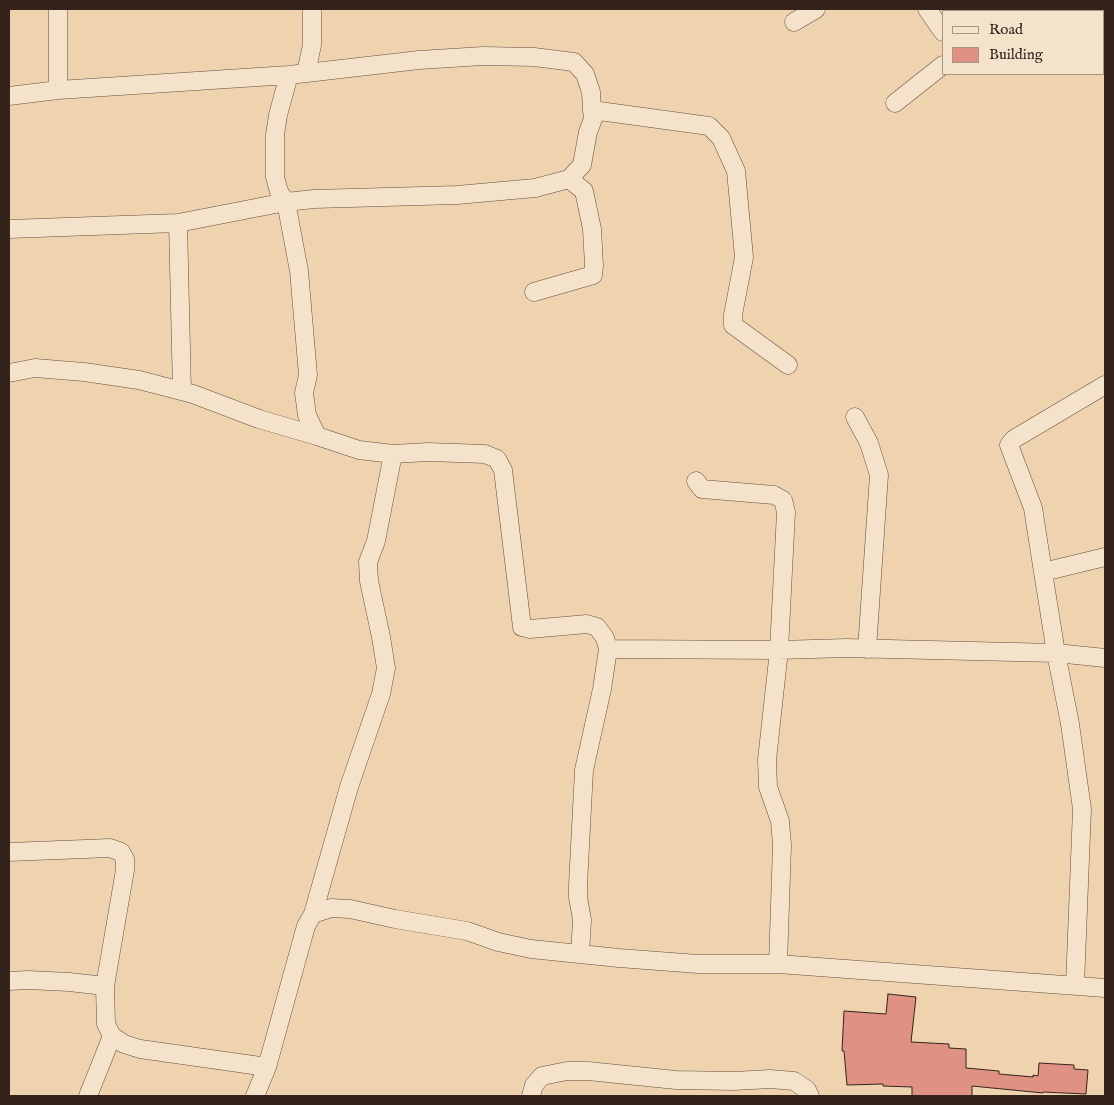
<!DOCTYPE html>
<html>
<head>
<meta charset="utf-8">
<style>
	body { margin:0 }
	#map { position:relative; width:1114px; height:1105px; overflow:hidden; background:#eed3ae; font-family:"IM FELL English",serif }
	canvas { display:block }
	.frame { position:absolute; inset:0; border:10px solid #33231a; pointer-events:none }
	.legend { position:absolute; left:942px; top:10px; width:162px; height:65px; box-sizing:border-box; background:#f4e2ca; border:1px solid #a79684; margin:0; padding:6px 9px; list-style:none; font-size:15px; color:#33231a }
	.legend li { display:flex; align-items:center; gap:10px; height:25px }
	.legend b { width:25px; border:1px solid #a79684 }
</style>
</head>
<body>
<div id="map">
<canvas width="1114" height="1105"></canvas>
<div class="frame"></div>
<ul class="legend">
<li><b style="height:6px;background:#f4e2ca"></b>Road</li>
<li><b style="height:14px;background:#df9283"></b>Building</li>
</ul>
</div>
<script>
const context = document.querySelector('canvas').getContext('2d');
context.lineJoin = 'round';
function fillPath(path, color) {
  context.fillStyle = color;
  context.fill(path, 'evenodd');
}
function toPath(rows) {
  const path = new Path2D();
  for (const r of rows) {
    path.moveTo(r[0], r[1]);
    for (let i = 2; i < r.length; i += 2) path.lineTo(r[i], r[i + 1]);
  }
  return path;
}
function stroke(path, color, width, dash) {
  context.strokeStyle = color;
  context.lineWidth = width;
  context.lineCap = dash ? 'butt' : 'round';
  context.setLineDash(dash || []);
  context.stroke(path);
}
const building = toPath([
	[888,994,916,997,911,1042,949,1044,949,1048,966,1049,966,1068,999,1071,999,1074,1033,1077,1033,1075,1038,1076,1039,1063,1074,1065,1074,1069,1088,1070,1086,1094,1043,1092,1043,1093,972,1086,972,1096,912,1096,912,1087,883,1086,883,1084,847,1085,844,1051,842,1051,844,1011,886,1014,888,994]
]);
const minor = toPath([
	[58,9,58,90],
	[927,9,943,32],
	[1079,9,1081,11],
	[1013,11,1016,9],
	[794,22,816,9],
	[1103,36,1105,39],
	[306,73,312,45,312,9],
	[289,75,278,115,275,135,275,177,279,192,286,202,299,271,308,375,304,393,307,415,317,436,359,450,393,454,428,452,485,454,497,459,503,470,522,627,530,629,587,624,597,627,605,638,608,649,602,689,584,770,578,885,578,897,582,920,580,954],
	[9,96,58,90,289,75,419,60,483,56,534,57,574,62,585,74,591,92,592,110,709,126,721,138,736,171,744,257,733,315,733,325,788,365],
	[895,103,943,65],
	[9,229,178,223],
	[534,292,593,275,594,266,592,229,584,191,569,179],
	[9,373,35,368,84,372,139,380,193,394,259,419,317,436],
	[182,391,178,223,286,202,314,199,457,195,535,188,569,179,582,165,588,132,593,119,592,110],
	[855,417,869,443,879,475,867,649],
	[696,481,702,489,774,495,783,500,786,512,779,650,767,760,768,787,780,821,782,845,778,964],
	[1043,572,1033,508,1009,445,1014,439,1105,385],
	[608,649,779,650,846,648,1056,653,1105,658],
	[9,852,110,848,121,852,125,859,125,870,105,986],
	[313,914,349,787,381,694,386,668,381,637,369,581,368,562,376,541,393,454],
	[9,981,28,980,69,982,105,986,106,1024,112,1036,124,1044,140,1049,267,1067],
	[1075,985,1082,809,1070,724,1056,653,1043,572,1105,557],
	[88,1096,112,1036],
	[255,1096,267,1067,306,926,313,914,331,908,350,909,395,919,467,931,498,942,531,949,619,958,698,964,778,964,1105,988],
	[531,1096,534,1085,542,1076,567,1071,588,1071,676,1080,734,1081,770,1079,794,1081,807,1090,810,1096]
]);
fillPath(building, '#df9283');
stroke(building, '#33231a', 1);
stroke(minor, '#624f3f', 19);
stroke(minor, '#f4e2ca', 18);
</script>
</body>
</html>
